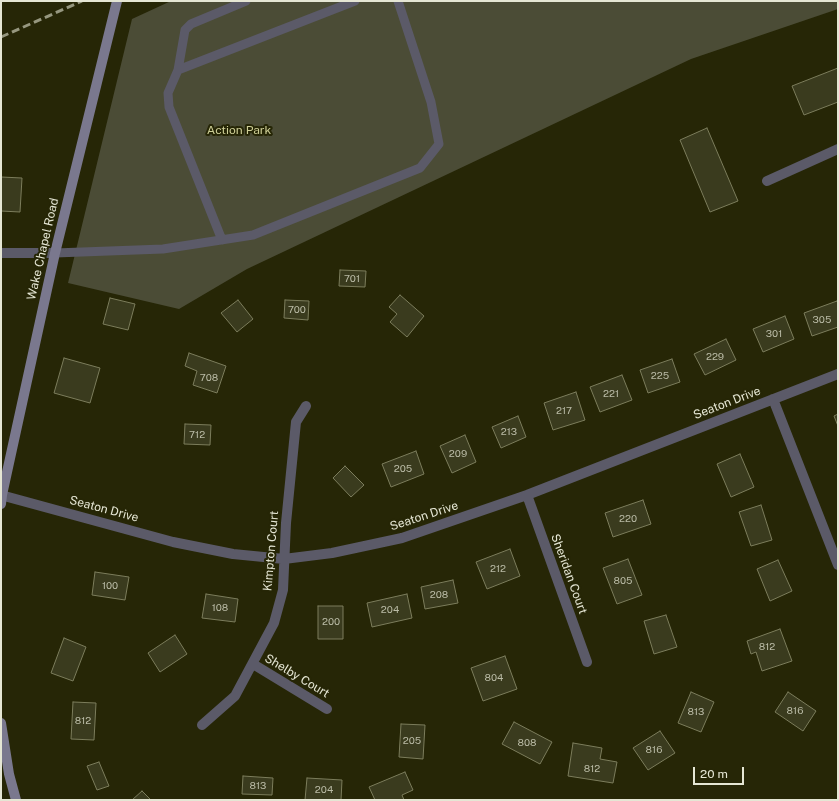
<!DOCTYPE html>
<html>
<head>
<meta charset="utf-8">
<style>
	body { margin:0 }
	#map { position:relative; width:839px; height:801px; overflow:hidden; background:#262606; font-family:"Public Sans",sans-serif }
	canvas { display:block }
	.frame { position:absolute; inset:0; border:2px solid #e5e6d4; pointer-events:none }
	.scale { position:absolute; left:693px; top:767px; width:51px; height:18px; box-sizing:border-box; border:2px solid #e5e6d4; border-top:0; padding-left:5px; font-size:12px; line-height:14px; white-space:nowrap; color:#e5e6d4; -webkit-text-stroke:3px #262606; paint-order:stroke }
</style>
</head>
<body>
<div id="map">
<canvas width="839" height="801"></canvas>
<div class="frame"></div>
<div class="scale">20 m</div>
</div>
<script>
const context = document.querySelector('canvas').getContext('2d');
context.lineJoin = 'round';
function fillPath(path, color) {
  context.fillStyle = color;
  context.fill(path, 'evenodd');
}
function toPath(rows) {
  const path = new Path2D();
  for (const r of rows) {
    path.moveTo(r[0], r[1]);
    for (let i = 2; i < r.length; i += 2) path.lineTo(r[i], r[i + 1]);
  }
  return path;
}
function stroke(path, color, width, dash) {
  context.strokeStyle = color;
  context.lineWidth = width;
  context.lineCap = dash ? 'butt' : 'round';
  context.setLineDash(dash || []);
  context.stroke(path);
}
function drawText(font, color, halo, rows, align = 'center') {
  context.font = font + ' "Public Sans",sans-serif';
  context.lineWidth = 4;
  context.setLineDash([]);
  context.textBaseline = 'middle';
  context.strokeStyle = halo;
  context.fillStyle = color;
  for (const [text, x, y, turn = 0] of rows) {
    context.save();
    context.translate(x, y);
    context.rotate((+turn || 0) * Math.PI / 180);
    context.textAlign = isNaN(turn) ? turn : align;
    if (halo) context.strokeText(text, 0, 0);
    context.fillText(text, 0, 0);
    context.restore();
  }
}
const green = toPath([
	[171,1,838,1,838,9,691,59,247,269,179,309,68,283,132,19]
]);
const building = toPath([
	[838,68,838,102,804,115,792,86,838,68],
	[707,128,738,201,710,212,680,140,707,128],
	[1,177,22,178,20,212,1,211,1,177],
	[340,270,366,271,365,287,339,286,340,270],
	[400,295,424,316,407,337,390,322,397,314,389,307,400,295],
	[110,298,135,304,128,330,103,324,110,298],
	[238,300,253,319,237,332,221,313,238,300],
	[285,300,309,301,308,320,284,318,285,300],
	[837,301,838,304,838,327,812,336,804,313,837,301],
	[785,316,794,339,763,352,753,329,785,316],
	[726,339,736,360,705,375,694,354,726,339],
	[189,353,226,366,217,393,193,385,197,371,185,366,189,353],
	[64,358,100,368,90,403,54,393,64,358],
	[672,359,680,382,648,393,640,370,672,359],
	[622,375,632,400,600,412,590,387,622,375],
	[576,392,585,420,553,430,544,403,576,392],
	[838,414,838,426,834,416,838,414],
	[518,416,526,437,501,448,492,427,518,416],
	[185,424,211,425,210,445,184,444,185,424],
	[465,435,476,462,452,473,440,446,465,435],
	[416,451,424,474,391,487,382,464,416,451],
	[740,454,754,487,731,497,717,464,740,454],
	[345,466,364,485,351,497,333,478,345,466],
	[643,500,651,524,613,537,605,513,643,500],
	[761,505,772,540,751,546,739,512,761,505],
	[510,549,520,576,487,589,476,562,510,549],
	[628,559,642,595,617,604,603,568,628,559],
	[778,560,792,591,770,601,757,569,778,560],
	[95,572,129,577,125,600,92,595,95,572],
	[453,580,458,603,425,609,421,587,453,580],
	[206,594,238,599,235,622,202,618,206,594],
	[407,594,412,618,372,627,367,603,407,594],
	[318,606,343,606,343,639,318,639,318,606],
	[666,615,677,647,654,654,644,621,666,615],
	[780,629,792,661,762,671,756,652,751,654,747,641,780,629],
	[175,635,187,654,160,672,148,653,175,635],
	[64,638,86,647,73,681,51,673,64,638],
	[505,656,517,689,483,701,471,668,505,656],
	[691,692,714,702,701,732,678,723,691,692],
	[788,692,816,711,803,731,775,712,788,692],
	[73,702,96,703,94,740,71,739,73,702],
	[514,722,552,742,540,764,502,744,514,722],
	[401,724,425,725,423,759,399,757,401,724],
	[660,731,675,753,648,770,633,748,660,731],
	[573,743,602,748,600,759,617,762,613,783,568,776,573,743],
	[99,762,109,786,97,790,87,766,99,762],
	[405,772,413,790,402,795,404,800,375,800,369,787,405,772],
	[243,776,273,778,272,795,242,794,243,776],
	[307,778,342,780,341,800,305,800,307,778],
	[142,791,151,800,132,800,142,791]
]);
const lane = toPath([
	[178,70,355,1],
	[222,240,169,107,168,93,178,70,185,30,191,24,246,1],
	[55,253,163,249,253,235,420,168,439,144,431,102,398,1]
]);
const street = toPath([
	[767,181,838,149],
	[1,253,55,253],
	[773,399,838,565],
	[1,495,173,542,233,554,284,559,332,553,402,538,527,495,838,374],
	[527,495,587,662],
	[253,664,327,709],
	[202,725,235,696,274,623,283,590,286,523,296,422,306,406]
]);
const secondary = toPath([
	[1,504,2,495,55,253,117,1],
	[1,723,9,774,16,800]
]);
const rail = toPath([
	[1,37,82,1]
]);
const numberNames = [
	["701",352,279],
	["700",297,310],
	["305",822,320],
	["301",774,334],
	["229",715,357],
	["225",660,376],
	["708",209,378],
	["221",611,394],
	["217",564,411],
	["213",509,432],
	["712",197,435],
	["209",458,454],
	["205",403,469],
	["220",628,519],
	["212",498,569],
	["805",623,581],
	["100",110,586],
	["208",439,595],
	["108",220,608],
	["204",390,610],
	["200",331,622],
	["812",767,647],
	["804",494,678],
	["816",795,711],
	["813",696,712],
	["812",83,721],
	["205",412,741],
	["808",527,743],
	["816",654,750],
	["812",592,769],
	["813",258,786],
	["204",324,790]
];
const parkNames = [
	["Action Park",239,130]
];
const streetNames = [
	["Wake Chapel Road",43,249,-77],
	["Seaton Drive",727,403,-21],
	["Seaton Drive",104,509,15],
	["Seaton Drive",424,516,-18],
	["Kimpton Court",271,551,-85],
	["Sheridan Court",569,574,70],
	["Shelby Court",297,676,31]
];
fillPath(green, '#4b4c36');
fillPath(building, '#3a3b1e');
stroke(building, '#7c7d5c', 1);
stroke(lane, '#5b5a68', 9);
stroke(street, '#5b5a68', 10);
stroke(secondary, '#7a788e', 10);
stroke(rail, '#96977f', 3, [8, 4]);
drawText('10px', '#babba6', null, numberNames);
drawText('12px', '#cecf97', '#262606', parkNames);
drawText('12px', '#e5e6d4', '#262606', streetNames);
</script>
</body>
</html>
